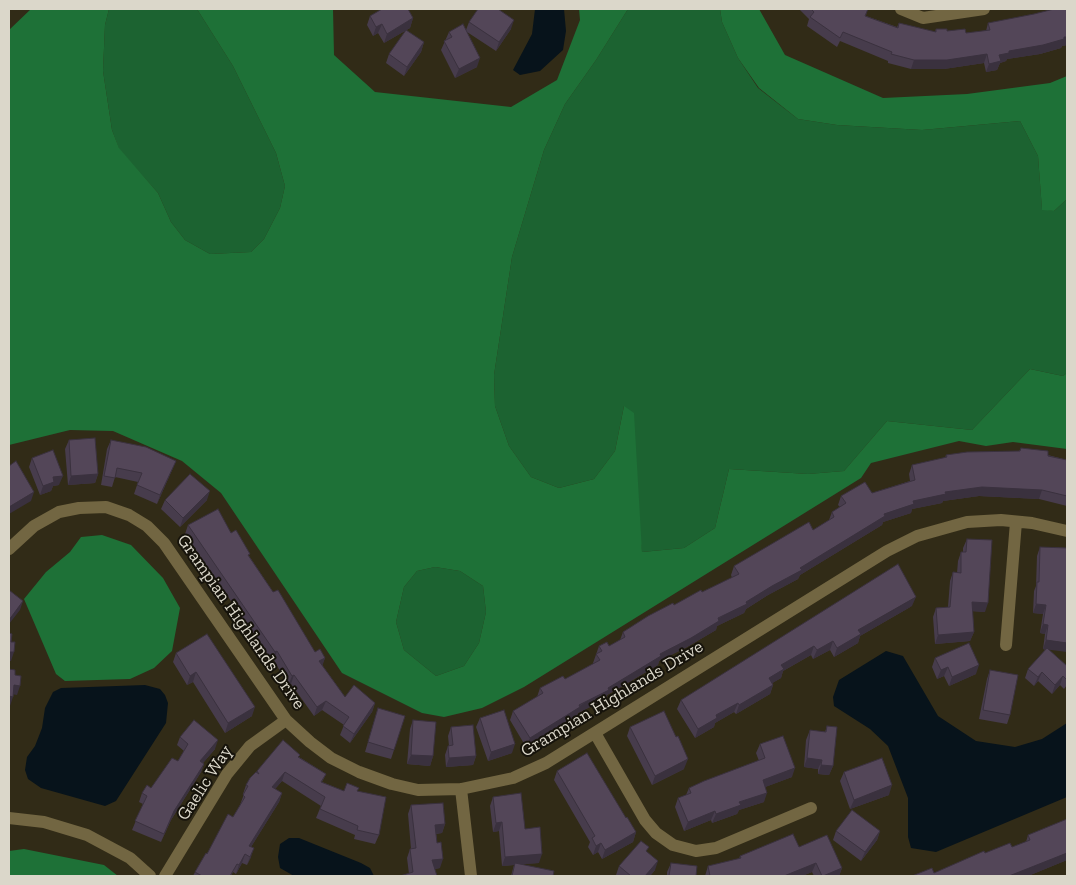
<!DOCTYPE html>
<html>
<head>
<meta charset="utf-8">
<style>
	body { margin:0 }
	#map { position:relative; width:1076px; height:885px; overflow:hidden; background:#312b17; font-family:"Zilla Slab",serif }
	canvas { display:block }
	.frame { position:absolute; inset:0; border:10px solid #dbd7ca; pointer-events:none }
</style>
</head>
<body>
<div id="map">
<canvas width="1076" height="885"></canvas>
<div class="frame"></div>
</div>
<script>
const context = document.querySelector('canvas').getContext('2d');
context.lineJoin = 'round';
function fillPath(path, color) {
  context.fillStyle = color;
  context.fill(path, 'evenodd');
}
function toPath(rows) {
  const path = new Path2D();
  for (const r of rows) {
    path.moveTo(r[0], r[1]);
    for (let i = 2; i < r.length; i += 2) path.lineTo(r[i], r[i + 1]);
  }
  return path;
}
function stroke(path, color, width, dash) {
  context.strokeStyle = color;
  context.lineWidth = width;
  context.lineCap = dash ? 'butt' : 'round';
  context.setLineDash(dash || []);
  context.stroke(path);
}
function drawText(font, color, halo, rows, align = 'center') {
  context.font = font + ' "Zilla Slab",serif';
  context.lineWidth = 4;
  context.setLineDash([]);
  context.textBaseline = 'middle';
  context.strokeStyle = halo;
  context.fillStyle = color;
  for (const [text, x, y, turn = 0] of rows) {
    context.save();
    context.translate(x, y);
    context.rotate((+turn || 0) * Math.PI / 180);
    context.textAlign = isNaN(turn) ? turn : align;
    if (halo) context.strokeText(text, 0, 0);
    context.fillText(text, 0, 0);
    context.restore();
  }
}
const green = toPath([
	[109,9,197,9,233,66,276,153,285,186,280,208,264,239,251,252,210,254,185,240,171,222,158,193,119,149,112,130,103,71,105,25],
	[628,9,720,9,722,22,738,58,758,88,798,119,837,125,922,130,1020,121,1038,156,1042,209,1054,211,1067,199,1067,373,1063,376,1030,369,972,430,887,421,844,471,808,474,729,469,715,528,684,548,642,552,624,406,615,451,594,479,559,488,531,477,509,446,495,406,494,375,512,257,544,150,565,104,596,60],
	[435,567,460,571,483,586,486,612,479,643,464,666,436,676,404,650,396,622,404,587,417,571]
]);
const forest = toPath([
	[31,9,109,9,105,25,103,71,112,130,119,148,158,193,171,222,185,240,210,254,251,252,264,239,280,208,285,186,276,153,233,66,197,9,333,9,334,55,375,92,511,107,557,80,580,20,579,9,628,9,596,60,565,104,544,150,512,257,494,375,495,406,509,446,531,477,559,488,594,479,615,451,624,406,634,413,642,552,684,548,715,528,729,469,808,474,844,471,887,421,972,430,1030,369,1063,376,1067,373,1067,449,1013,442,986,446,959,441,871,463,861,478,524,687,482,708,444,717,422,713,342,673,221,493,182,461,113,431,70,430,9,445,9,30],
	[435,567,460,571,483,586,486,612,479,643,464,666,436,676,404,650,396,622,404,587,417,571],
	[720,9,759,9,785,55,883,98,967,94,1050,83,1067,76,1067,199,1054,211,1042,210,1038,156,1020,121,922,130,837,125,798,119,759,88,738,58,722,22],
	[102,535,131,545,163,578,180,608,172,651,154,668,130,679,65,681,56,674,24,599,46,572,70,552,81,537],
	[24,849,104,865,118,876,9,876,9,851]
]);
const water = toPath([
	[535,9,564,9,566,31,563,50,540,71,520,75,513,70,532,34],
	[886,651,903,656,938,716,976,741,1015,747,1042,739,1067,723,1067,797,936,852,911,848,908,837,908,798,888,746,870,729,834,706,833,697,839,680],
	[145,685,160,689,165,695,168,703,166,723,116,801,105,806,41,788,28,779,25,770,27,757,35,746,42,728,45,708,53,692,61,688],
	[289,838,299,838,361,863,370,868,374,876,294,876,280,868,278,857,280,844]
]);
const minor = toPath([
	[901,9,923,18,984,9],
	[9,549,34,526,59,512,79,508,106,507,129,515,147,526,164,543,286,720,310,742,331,758,359,772,392,784,418,790,461,789,513,778,546,763,887,551,917,536,967,522,1001,520,1032,523,1067,531],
	[1006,645,1016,522],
	[595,733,645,820,656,833,673,845,696,851,716,848,811,808],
	[461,789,471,876],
	[9,818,44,822,87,835,130,858,150,876],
	[165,876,227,774,250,746,286,720]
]);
const wall = toPath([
	[799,9,867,9,866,16,897,27,899,23,935,32,936,29,947,31,966,33,986,31,988,23,1067,9,1067,45,1062,46,1061,48,1040,54,1007,59,1006,61,1000,63,997,70,986,72,984,63,944,69,911,69,888,63,888,61,840,41,837,47,807,26,809,19],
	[370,16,413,18,410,28,384,43,378,33,373,36,367,25],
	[469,22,511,29,496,51,467,32,477,67,455,78,441,50,449,32,466,30],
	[424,42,421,52,404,76,386,63,389,54],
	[69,440,98,474,95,483,68,485,65,449],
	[111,440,176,461,172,470,157,504,134,494,138,482,115,477,112,487,101,485,107,449],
	[1021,448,1067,460,1067,506,1039,499,979,496,943,501,942,503,912,509,911,513,883,522,882,525,800,575,798,579,768,595,746,609,744,613,717,626,716,630,687,647,659,661,658,665,607,695,606,699,578,713,577,716,526,747,510,720,513,711,537,697,540,688,565,679,593,664,593,663,599,646,609,646,620,640,623,632,674,605,732,578,731,575,734,566,813,530,829,520,832,512,840,507,838,505,841,496,872,493,910,481,909,474,912,465,945,458,946,455,1019,451],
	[32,458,59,485,53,486,51,491,40,495,29,467],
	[165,500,207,500,180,527,161,509],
	[188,525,231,533,249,556,273,592,315,652,325,658,322,665,345,697,375,703,372,712,350,743,340,735,344,725,322,710,314,716,291,684,288,686,274,660,272,661,185,534],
	[967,539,985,612,972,611,974,632,970,641,935,644,933,617,936,608,948,607,950,581,953,572,957,573,958,561,961,552,963,552,963,548],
	[1040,547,1067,548,1049,650,1067,666,1067,685,1064,689,1060,685,1052,694,1038,681,1034,686,1025,678,1028,669,1046,650,1043,649,1045,634,1040,633,1043,614,1033,613,1034,591,1036,586,1037,556],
	[912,606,860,636,858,643,834,657,830,650,813,659,811,655,783,671,781,678,772,683,773,685,770,694,736,714,734,712,715,723,714,727,695,738,677,709,681,700],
	[176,653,252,716,225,733,193,682,187,685,173,662],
	[935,658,976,674,949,686,944,676,937,679,932,667],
	[990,670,1010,715,1007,724,979,719,987,679],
	[378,708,394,750,391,759,365,752],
	[480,718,512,753,488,761,476,727],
	[413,720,433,756,430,766,407,764,410,729],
	[827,726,833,766,829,775,818,774,818,769,804,767,806,740,810,730,825,732],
	[451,727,476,756,473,765,446,767,445,755,448,746,449,746,448,736],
	[630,727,684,769,652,785,627,736],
	[180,737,215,749,203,763,204,764,201,772,171,820,161,842,132,830,143,804,139,802,142,793,151,788,178,761,184,751,177,745],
	[760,744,792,777,765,787,764,802,739,810,737,814,712,823,711,820,684,831,675,807,678,798,686,795,689,788,759,761,756,753],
	[299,757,326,774,322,782,344,791,357,791,379,835,375,844,354,839,355,835,316,818,321,806,282,781,275,789,282,793,279,802,251,847,251,857,247,865,242,863,236,874,233,872,231,876,193,876,195,872,233,817,240,805,244,794,243,794,246,785,257,771],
	[557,771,626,818,636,832,633,842,602,859,598,852,593,855,588,847,590,842,554,780],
	[844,772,889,795,850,809,840,781],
	[493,797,525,829,539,863,521,864,553,876,511,876,514,865,502,866,499,831,493,832,490,806],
	[411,805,445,824,442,833,436,834,440,868,409,874,407,858,410,849,411,849,408,814],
	[836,831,880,831,877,840,861,861,833,840],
	[1028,835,1067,860,1028,876,912,876,934,873,985,853,1012,847,1026,842],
	[799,847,842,868,839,876,814,876,812,872,802,876,705,876,708,866,739,859,740,856],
	[647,852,655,870,650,876,617,876,616,875,619,866],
	[671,863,696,876,667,876,667,872]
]);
const shadedWall = toPath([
	[413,18,410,28,384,43,387,34],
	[514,20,511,29,496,51,499,42],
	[382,24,378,33,373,36,376,27],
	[1064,37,1067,37,1067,45,1062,46,1061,48,1040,54,1007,59,1006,61,1000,63,997,70,986,72,989,64,999,55,1009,51],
	[424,42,421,52,404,76,407,67],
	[987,54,984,63,944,69,911,69,914,60],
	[480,58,477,67,455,78,459,69],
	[176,461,172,470,157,504,160,495],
	[98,474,95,483,68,485,71,476],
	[63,476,59,485,53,486,51,491,40,495,43,486,53,477],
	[982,487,1042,490,1039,499,979,496,943,501,942,503,912,509,911,513,883,522,882,525,800,575,798,579,768,595,746,609,744,613,717,626,716,630,687,647,659,661,658,665,607,695,606,699,578,713,577,716,526,747,530,738,660,654,746,602,884,514,913,501,945,492],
	[210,491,207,500,180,527,183,518],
	[34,492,31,501,9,514,9,507],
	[916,597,912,606,860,636,858,643,834,657,837,648,858,630],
	[23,601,20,610,9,624,9,620],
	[972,602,988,603,985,612,969,611],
	[1036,604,1046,605,1043,614,1033,613],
	[1043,624,1048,625,1045,634,1040,633],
	[974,632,970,641,935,644,938,635],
	[1046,640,1067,643,1067,652,1043,649],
	[833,641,830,650,813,659,817,650],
	[814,646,811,655,783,671,781,678,766,687,769,678,781,665],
	[277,651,274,660,272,661,275,652],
	[9,652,14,652,11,661,9,661],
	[325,658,322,667,319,661],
	[979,665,976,674,949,686,952,677],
	[948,667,944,676,937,679,941,670],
	[196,672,193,682,187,685,190,676],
	[1042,672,1038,681,1034,686,1038,677],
	[294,675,291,684,288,686,292,676],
	[1063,676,1060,685,1052,694,1055,685],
	[14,685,20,686,17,695,11,694],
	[773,685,770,694,736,714,739,705],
	[9,696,13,697,10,706,9,706],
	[326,701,322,710,314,716,317,707],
	[375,703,372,712,350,743,354,734],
	[738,703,734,712,715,723,714,727,695,738,698,729,716,715],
	[255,707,252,716,225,733,228,723],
	[218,740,215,749,197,770,200,761],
	[515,744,512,753,488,761,491,752],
	[411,755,433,756,430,766,407,764],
	[476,756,473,765,446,767,449,758],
	[807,758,822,760,818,769,804,767],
	[688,759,684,769,652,785,655,776],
	[204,764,201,772,171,820,161,842,174,811],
	[821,765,833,766,829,775,818,774],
	[795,768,792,777,760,789,763,780],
	[285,772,282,781,269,796,272,787],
	[892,785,889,795,850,809,854,800],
	[282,793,279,802,246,855,249,846],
	[767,793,764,802,739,810,737,814,712,823,716,814,739,802],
	[715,811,711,820,684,831,688,822],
	[502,822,499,831,493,832,496,823],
	[445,824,442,833,432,834,435,825],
	[880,831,877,840,861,861,865,852],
	[636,832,633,842,602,859,605,850],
	[601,843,598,852,593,855,596,846],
	[254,848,251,857,247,865,250,857],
	[1067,853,1067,860,1028,876,1009,876],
	[245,854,242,863,236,874,239,865],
	[542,854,539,863,502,866,505,857],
	[443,859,440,868,429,870,432,860],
	[658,861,655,870,650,876,645,876],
	[816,863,812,872,802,876,784,876],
	[842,868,839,876,823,876]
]);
const building = toPath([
	[382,9,408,9,413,18,387,34,382,24,376,27,370,16,382,9],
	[478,9,498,9,514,20,499,42,469,22,478,9],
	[811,9,868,9,865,16,898,28,899,23,936,32,936,29,947,29,947,31,965,29,966,33,990,30,988,23,1034,14,1054,9,1067,9,1067,37,1064,37,1064,39,1043,45,1009,51,1009,53,999,55,1001,61,989,64,987,54,947,60,914,60,891,54,892,52,843,32,840,38,810,17,814,12,811,9],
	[463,24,480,58,459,69,444,41,452,37,449,32,463,24],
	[406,30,424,42,407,67,389,54,406,30],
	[95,438,98,474,71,476,69,440,95,438],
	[111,440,146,447,176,461,160,495,137,485,142,473,117,468,115,478,104,476,111,440],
	[1021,448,1048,451,1048,456,1067,460,1067,496,1042,490,982,487,945,492,946,494,913,501,914,504,884,514,885,516,800,568,802,570,772,586,746,602,747,604,718,618,719,621,691,638,660,654,661,656,608,688,609,690,579,705,580,707,530,738,513,711,543,693,540,688,563,676,565,679,600,660,596,654,602,651,599,646,607,642,609,646,625,637,623,632,648,616,673,603,674,605,701,590,702,592,739,574,734,566,809,522,813,530,834,517,832,512,846,503,841,496,865,482,872,493,915,480,912,465,947,457,946,455,967,452,1020,451,1021,448],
	[53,450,63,476,53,477,54,482,43,486,32,458,53,450],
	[16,461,34,492,9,507,9,466,16,461],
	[190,474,210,491,183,518,165,500,190,474],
	[218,509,231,533,236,530,250,554,248,555,273,592,278,590,315,652,320,649,325,658,319,661,345,697,354,685,375,703,354,734,343,726,349,717,326,701,317,707,294,675,292,676,277,651,275,652,188,525,218,509],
	[967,539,992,540,988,603,972,602,974,632,938,635,936,608,950,607,953,572,961,573,961,552,966,552,967,539],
	[1040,547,1067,548,1067,643,1046,640,1048,625,1043,624,1046,605,1036,604,1037,582,1039,582,1040,547],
	[898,564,916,597,858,630,861,634,837,648,833,641,817,650,814,646,781,665,784,669,769,678,773,685,739,705,738,703,716,715,717,718,698,729,681,700,898,564],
	[9,590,23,601,9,620,9,590],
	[9,633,12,634,11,642,15,642,14,652,9,652,9,633],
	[207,634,255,707,228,723,196,672,190,676,176,653,207,634],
	[969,643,979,665,952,677,948,667,941,670,935,658,969,643],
	[1047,648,1067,666,1067,680,1063,676,1055,685,1042,672,1038,677,1028,669,1047,648],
	[9,669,15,670,15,675,21,676,20,686,14,685,13,697,9,696,9,669],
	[990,670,1018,675,1010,715,983,710,990,670],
	[378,708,405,716,394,750,368,742,378,708],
	[504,710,515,744,491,752,480,718,504,710],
	[664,711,676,737,678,736,688,759,655,776,630,727,664,711],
	[194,720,218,740,200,761,204,764,174,811,164,834,135,821,147,796,142,793,147,785,151,788,172,758,178,761,188,744,180,737,194,720],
	[413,720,436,722,433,756,411,755,413,720],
	[473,725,476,756,449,758,448,746,453,745,451,727,473,725],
	[827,726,837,727,833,766,821,765,822,760,807,758,810,730,826,732,827,726],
	[783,736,795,768,763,780,767,793,739,802,741,805,716,814,715,811,688,822,678,798,691,793,689,788,704,781,765,758,760,744,783,736],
	[283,740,300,755,298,757,326,774,321,782,344,791,347,783,359,788,357,791,386,797,379,835,357,830,358,826,320,809,325,797,285,772,272,787,282,793,249,846,254,848,250,857,245,854,239,865,237,864,230,876,202,876,195,872,206,853,207,854,228,814,233,817,245,797,243,795,248,786,246,785,250,778,256,772,259,774,257,771,283,740],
	[587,753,626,818,627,817,636,832,605,850,601,843,596,846,592,838,595,836,557,771,587,753],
	[882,758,892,785,854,800,844,772,882,758],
	[521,793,525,829,540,827,542,854,505,857,502,822,496,823,493,797,521,793],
	[443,803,445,824,435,825,437,843,441,842,443,859,432,860,437,876,400,876,413,872,410,849,416,848,411,805,443,803],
	[852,810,880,831,865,852,836,831,852,810],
	[1067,819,1067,853,1009,876,912,876,932,868,934,873,984,851,985,853,1010,843,1012,847,1030,840,1028,835,1067,819],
	[793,834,799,847,827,835,842,868,823,876,822,876,816,863,784,876,710,876,708,866,741,858,740,856,793,834],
	[641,841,649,847,646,851,658,861,645,876,631,876,619,866,641,841],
	[515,863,554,871,553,876,512,876,515,863],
	[671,863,697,866,696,876,669,876,671,863]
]);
const streetNames = [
	["Grampian Highlands Drive",241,622,55],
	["Grampian Highlands Drive",612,699,-31],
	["Gaelic Way",205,783,-57]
];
fillPath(green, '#1c6331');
fillPath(forest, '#1e7137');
fillPath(water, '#07131b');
stroke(minor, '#726642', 12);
fillPath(wall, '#473c4c');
fillPath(shadedWall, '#3a313e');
fillPath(building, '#534658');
stroke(building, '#3a313e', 1);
drawText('18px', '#dbd7ca', '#16130b', streetNames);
</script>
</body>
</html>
